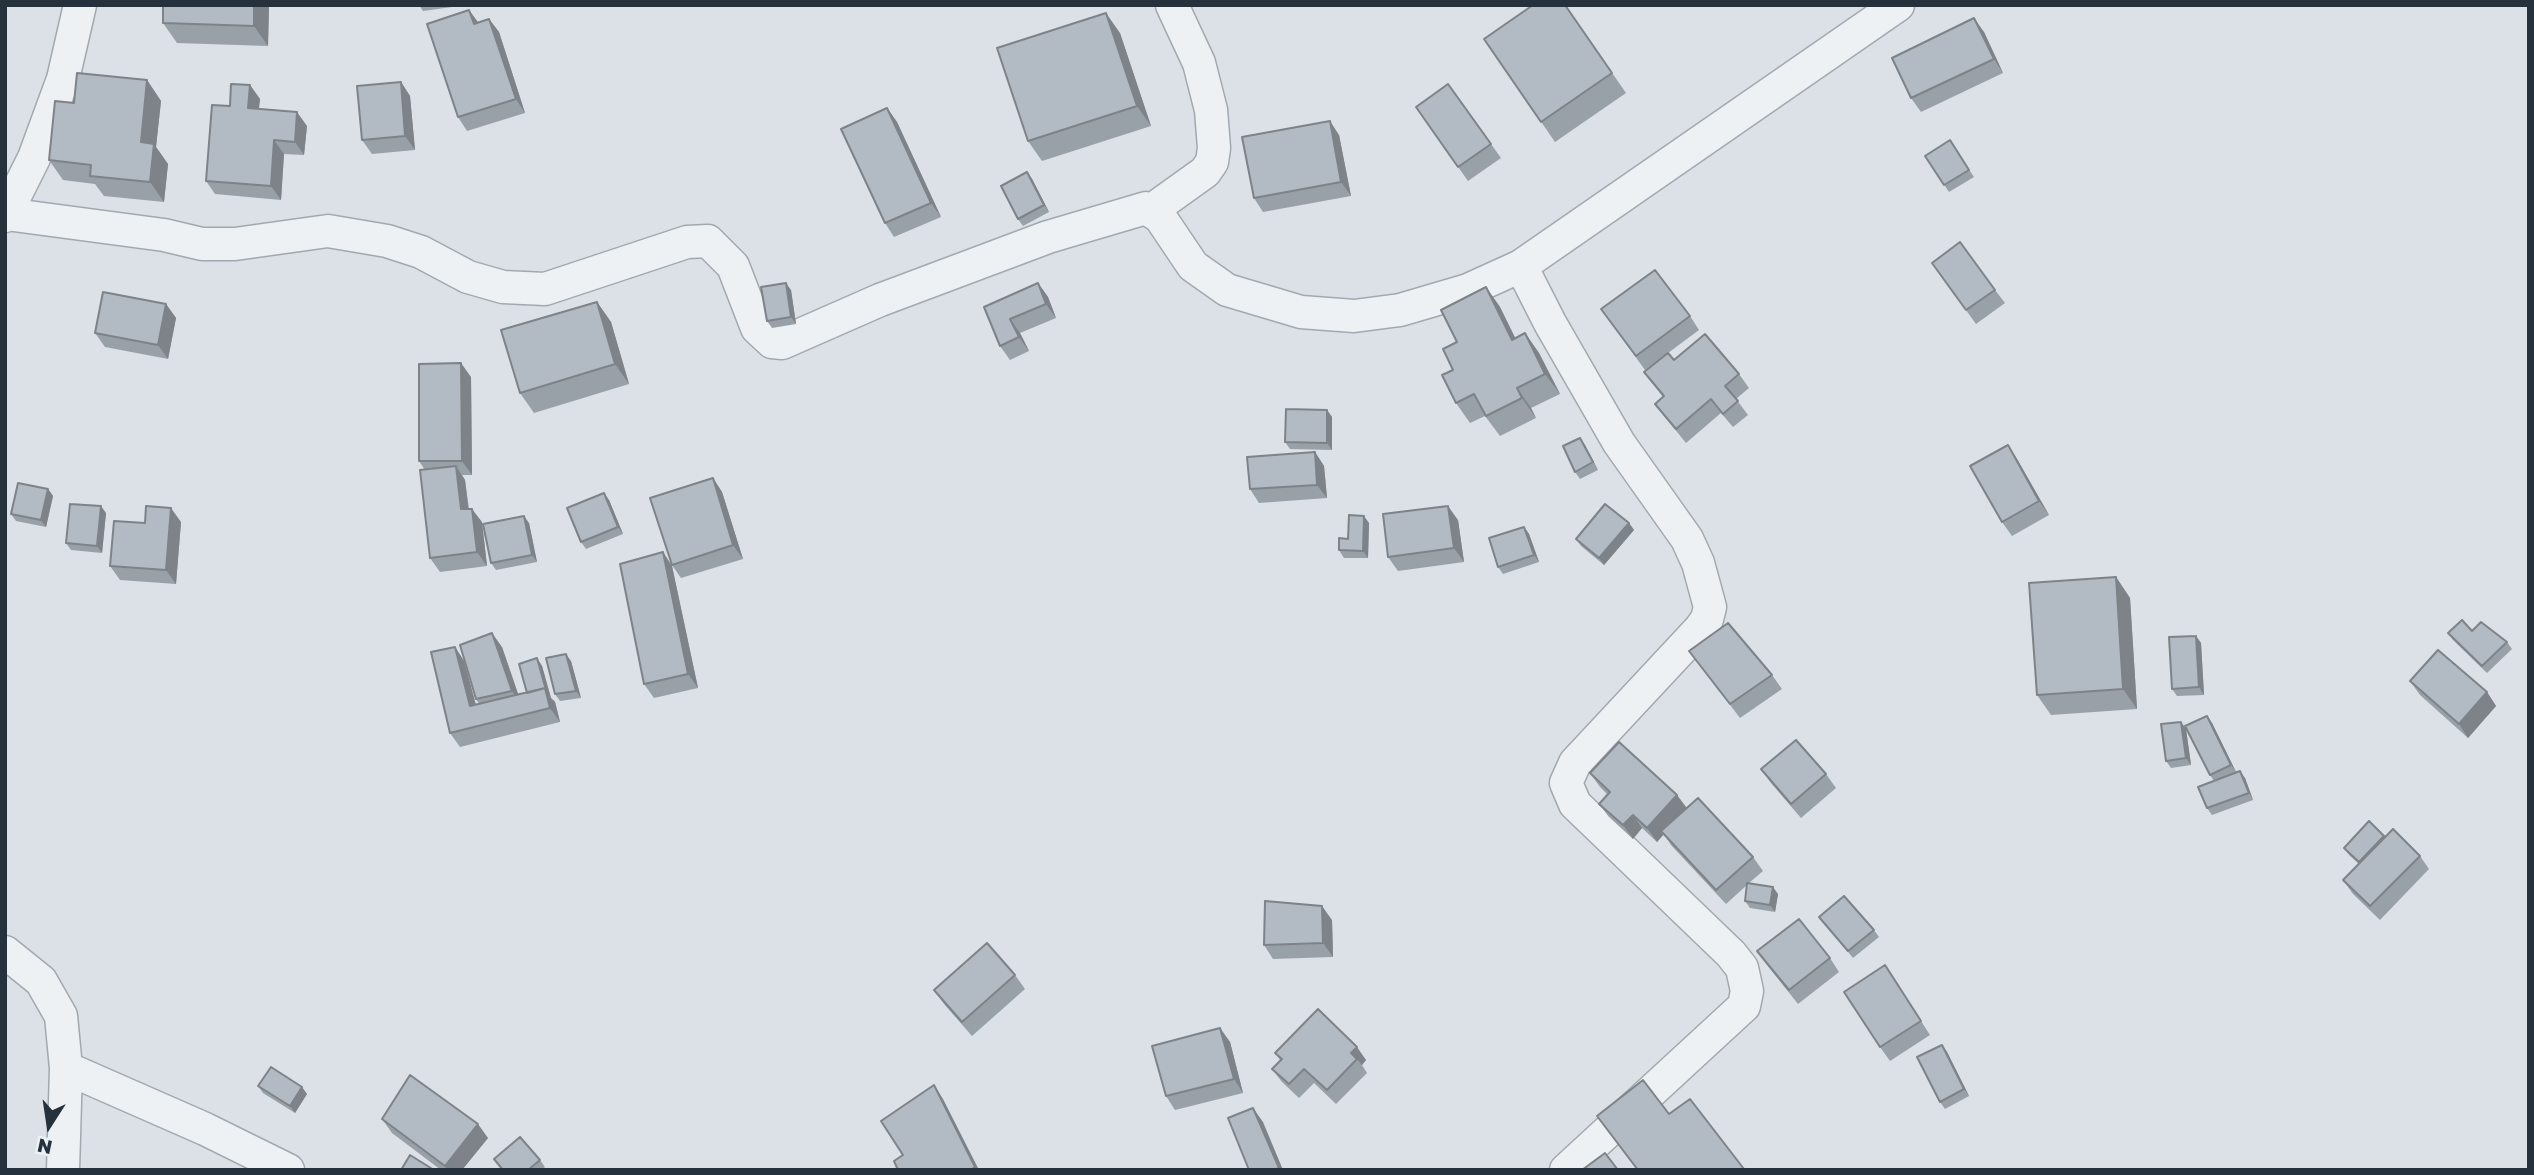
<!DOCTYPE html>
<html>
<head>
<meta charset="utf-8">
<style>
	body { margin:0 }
	#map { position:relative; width:2534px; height:1175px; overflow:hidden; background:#dbe1e6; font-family:"Golos Text",sans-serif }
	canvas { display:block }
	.frame { position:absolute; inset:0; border:7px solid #25313c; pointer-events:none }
	.north { position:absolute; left:14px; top:1091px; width:70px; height:70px; -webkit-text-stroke:5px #eaf0f4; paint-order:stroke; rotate:192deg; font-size:19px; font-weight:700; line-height:28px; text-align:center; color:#25313c }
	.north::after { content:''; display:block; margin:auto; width:24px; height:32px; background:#25313c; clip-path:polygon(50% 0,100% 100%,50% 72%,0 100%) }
</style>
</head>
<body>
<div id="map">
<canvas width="2534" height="1175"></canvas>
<div class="frame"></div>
<div class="north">N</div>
</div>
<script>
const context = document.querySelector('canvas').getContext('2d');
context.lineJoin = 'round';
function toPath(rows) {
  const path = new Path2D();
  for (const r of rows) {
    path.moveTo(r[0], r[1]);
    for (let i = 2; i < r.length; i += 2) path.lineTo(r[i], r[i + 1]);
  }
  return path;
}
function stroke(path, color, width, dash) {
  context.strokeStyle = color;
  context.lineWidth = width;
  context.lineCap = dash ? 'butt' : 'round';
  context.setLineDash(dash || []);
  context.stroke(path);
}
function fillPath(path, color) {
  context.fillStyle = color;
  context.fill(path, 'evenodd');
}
const street = toPath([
	[1152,210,1205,172,1212,162,1214,148,1211,110,1199,63,1172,5],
	[6,214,164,235,202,244,235,244,328,231,387,241,421,252,468,277,503,287,545,289,687,242,708,241,733,266,757,328,772,342,782,343,880,300,1048,237,1146,208,1160,217,1193,266,1227,290,1301,312,1354,316,1400,310,1468,290,1521,266,1898,5],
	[5,216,34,158,63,79,80,5],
	[1521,266,1550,323,1619,443,1687,539,1698,563,1710,607,1707,619,1700,629,1575,763,1566,783,1575,804,1731,954,1742,968,1747,991,1744,1006,1566,1170],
	[5,952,41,981,61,1016,66,1068,63,1170],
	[66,1068,205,1129,288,1170]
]);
const wall = toPath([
	[163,5,269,5,268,46,177,43,163,23],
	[419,5,467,5,423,11],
	[1565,5,1626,93,1555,142,1484,39],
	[469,10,478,22,489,19,499,32,525,113,467,131,458,117],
	[1984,32,2003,73,1921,112,1911,98],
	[1120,33,1151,126,1042,161,1028,141],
	[147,80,161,101,156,147,168,164,164,202,104,196,95,184,63,180,49,160,74,103],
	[401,82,410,96,415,150,372,154,362,140],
	[1448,84,1501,158,1468,181,1416,107],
	[250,85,260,99,259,109,307,126,304,155,284,154,281,200,215,194,206,181,230,106],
	[887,108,897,122,941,217,894,237,885,223],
	[1339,135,1351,196,1263,212,1254,198],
	[1950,140,1974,177,1949,192,1925,156],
	[1027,172,1032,179,1049,212,1023,226,1018,219],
	[1932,263,1995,290,2005,303,1976,324],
	[1038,283,1048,297,1056,318,1020,333,1029,351,1010,360,1000,346,984,307],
	[1486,287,1500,307,1515,338,1525,333,1539,353,1560,394,1531,408,1536,418,1500,436,1485,416,1470,423,1456,403,1453,370,1457,342],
	[791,290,796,324,772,328,767,321],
	[597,302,611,322,629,384,534,413,520,393],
	[166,304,176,318,168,359,105,347,95,333],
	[1690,316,1699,330,1668,353,1674,360,1739,374,1749,388,1736,399,1748,415,1733,427,1721,413,1686,443,1665,417,1655,404,1663,397,1644,372,1663,357,1645,370,1611,323],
	[471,377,472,475,462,475,465,480,469,509,482,522,487,566,440,572,430,558,425,470,419,461],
	[1327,410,1332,417,1332,450,1290,449,1285,442],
	[1580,438,1598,470,1580,479,1575,472],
	[1315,452,1324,466,1327,498,1259,503,1250,489],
	[2017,459,2049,515,2012,536,2002,522],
	[713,478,722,492,743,559,681,578,672,565],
	[48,489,53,496,46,527,16,521,11,514],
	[609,500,623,534,586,549,581,542],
	[106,513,102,553,71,550,66,543],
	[1458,520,1464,562,1398,571,1388,557],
	[181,522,176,584,120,580,110,566,145,523],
	[529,523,537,562,496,570,491,563],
	[1369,523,1368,558,1344,558,1339,550,1348,539],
	[1629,523,1634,530,1604,565,1581,546,1576,539],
	[1524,527,1529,534,1539,562,1503,574,1498,567],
	[663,552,672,566,698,688,654,698,644,684],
	[2116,577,2130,598,2137,709,2051,715,2037,695],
	[2472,631,2507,642,2512,649,2487,673,2453,640,2448,633],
	[2196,636,2201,643,2204,695,2177,696,2172,689],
	[455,647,464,661,476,705,479,704,476,699,502,647,518,695,527,693,537,658,542,666,551,698,555,702,560,722,460,747,450,733],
	[1689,651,1772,675,1782,689,1740,718],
	[571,661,581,698,560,701,555,694],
	[2410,681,2487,692,2496,706,2468,738,2420,695],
	[2207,716,2212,723,2236,772,2230,775,2245,778,2253,800,2212,815,2207,808,2214,781,2210,775],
	[2181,722,2186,729,2191,765,2171,768,2166,761],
	[1761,769,1826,774,1836,788,1801,818,1771,783],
	[1590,773,1677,795,1687,808,1753,857,1763,871,1749,883,1778,894,1775,912,1750,908,1745,901,1747,885,1726,904,1671,845,1664,834,1657,842,1642,828,1633,839,1609,817,1599,804,1607,794,1600,787],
	[2369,821,2385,837,2420,856,2429,869,2380,920,2353,894,2343,880,2359,864,2349,855,2344,848],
	[1819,917,1874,930,1879,937,1853,958],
	[1332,920,1333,957,1273,959,1264,945],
	[1757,951,1830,958,1839,972,1798,1004,1767,965],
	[1015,975,1025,989,972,1036,944,1004,934,990],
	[1894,979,1930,1035,1890,1061,1880,1047],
	[1318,1009,1366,1060,1362,1065,1367,1073,1336,1104,1314,1083,1299,1098,1282,1082,1272,1069,1280,1060,1275,1053],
	[1220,1028,1230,1042,1243,1093,1175,1110,1166,1096],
	[1947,1052,1969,1096,1945,1109,1940,1102],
	[258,1086,307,1094,295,1113,263,1093],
	[1669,1114,1744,1170,1637,1170,1597,1116],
	[382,1119,488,1138,462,1170,441,1170,392,1133],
	[494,1159,540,1160,545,1167,542,1170,502,1170]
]);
const shadedWall = toPath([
	[254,5,269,5,268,46,254,26],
	[469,10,479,24,474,24],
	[1106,13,1120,33,1151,126,1137,106],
	[1974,18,1984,32,2003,73,1994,59],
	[489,19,499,32,525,113,516,99],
	[147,80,161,101,156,147,168,164,164,202,150,182,141,142],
	[401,82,410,96,415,150,405,136],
	[250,85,260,99,257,122,248,108],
	[887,108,897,122,941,217,931,203],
	[297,112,307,126,304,155,295,142],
	[1330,121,1339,135,1351,196,1341,182],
	[274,140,284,154,281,200,271,186],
	[1027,172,1032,179,1049,212,1044,205],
	[786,283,791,290,796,324,791,317],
	[1038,283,1048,297,1056,318,1046,304],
	[1486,287,1500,307,1526,360,1512,340],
	[597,302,611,322,629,384,615,364],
	[166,304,176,318,168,359,158,345],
	[1010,319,1020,333,1029,351,1019,337],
	[1525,333,1539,353,1560,394,1545,374],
	[461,363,471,377,472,475,462,461],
	[1517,388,1531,408,1536,418,1522,398],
	[1327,410,1332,417,1332,450,1327,443],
	[1580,438,1585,445,1598,470,1593,462],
	[2008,445,2017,459,2049,515,2039,501],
	[1315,452,1324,466,1327,498,1317,485],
	[456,466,465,480,470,523,461,509],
	[713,478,722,492,743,559,733,545],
	[48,489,53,496,46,527,41,520],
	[604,493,609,500,623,534,618,527],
	[101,506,106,513,102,553,97,546],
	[1448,506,1458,520,1464,562,1454,548],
	[171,508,181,522,176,584,166,570],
	[472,509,482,522,487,566,477,552],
	[524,516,529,523,537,562,532,555],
	[1364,516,1369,523,1368,558,1363,551],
	[1629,523,1634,530,1604,565,1599,558],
	[1524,527,1529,534,1539,562,1534,555],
	[663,552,672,566,698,688,688,674],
	[2116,577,2130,598,2137,709,2123,689],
	[492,633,502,647,522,705,512,691],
	[2196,636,2201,643,2204,695,2199,687],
	[455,647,464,661,480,720,470,706],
	[566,654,571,661,581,698,576,691],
	[537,658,542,666,551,698,555,702,560,722,550,708],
	[2487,692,2496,706,2468,738,2459,724],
	[2207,716,2212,723,2236,772,2231,765],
	[2181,722,2186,729,2191,765,2186,758],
	[2240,771,2245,778,2253,800,2249,793],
	[1677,795,1687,809,1661,831,1664,834,1657,842,1647,828],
	[1633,815,1642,828,1633,839,1623,825],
	[1773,887,1778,894,1775,912,1770,905],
	[1322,906,1332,920,1333,957,1323,943],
	[1220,1028,1230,1042,1243,1093,1234,1079],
	[1942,1045,1947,1052,1969,1096,1964,1089],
	[1357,1047,1366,1060,1362,1065,1357,1059,1351,1053],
	[934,1085,943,1099,979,1170,977,1170,975,1167],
	[302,1087,307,1094,295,1113,290,1106],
	[1253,1108,1263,1122,1283,1170,1280,1170,1279,1168],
	[478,1124,488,1138,462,1170,447,1170,445,1166]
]);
const building = toPath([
	[163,5,254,5,254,26,163,23,163,5],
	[1533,5,1565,5,1612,73,1541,122,1484,39,1533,5],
	[469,10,474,24,489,19,516,99,458,117,427,24,469,10],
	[1106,13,1137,106,1028,141,997,48,1106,13],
	[1974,18,1994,59,1911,98,1892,58,1974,18],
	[77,73,147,80,141,142,154,144,150,182,90,176,91,165,49,160,55,101,74,103,77,73],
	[401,82,405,136,362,140,357,86,401,82],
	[231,84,250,85,248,108,297,112,295,142,274,140,271,186,206,181,212,105,230,106,231,84],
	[1448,84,1491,144,1458,167,1416,107,1448,84],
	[887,108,931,203,885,223,841,129,887,108],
	[1330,121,1341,182,1254,198,1242,137,1330,121],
	[1950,140,1969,170,1944,185,1925,156,1950,140],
	[1027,172,1044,205,1018,219,1001,186,1027,172],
	[1960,242,1995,290,1966,310,1932,263,1960,242],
	[1655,270,1690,316,1636,356,1601,309,1655,270],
	[786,283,791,317,767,321,761,287,786,283],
	[1038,283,1046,304,1010,319,1019,337,1000,346,984,307,1038,283],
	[1486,287,1512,340,1525,333,1545,374,1517,388,1522,398,1486,416,1474,394,1456,403,1442,375,1453,370,1443,349,1457,342,1441,310,1486,287],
	[103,292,166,304,158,345,95,333,103,292],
	[597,302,615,364,520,393,501,330,597,302],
	[1705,334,1739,374,1725,386,1738,401,1723,414,1711,399,1676,429,1655,404,1664,396,1644,372,1668,353,1674,360,1705,334],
	[461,363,462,461,419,461,419,364,461,363],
	[1286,409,1327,410,1327,443,1285,442,1286,409],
	[1580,438,1593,462,1575,472,1563,446,1580,438],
	[2008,445,2039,501,2002,522,1970,466,2008,445],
	[1315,452,1317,485,1250,489,1247,457,1315,452],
	[456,466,461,509,472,509,477,552,430,558,420,470,456,466],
	[713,478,733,545,672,565,650,498,713,478],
	[18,483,48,489,41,520,11,514,18,483],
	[604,493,618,527,581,542,567,508,604,493],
	[70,504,101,506,97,546,66,543,70,504],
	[1605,504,1629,523,1599,558,1576,539,1605,504],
	[146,506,171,508,166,570,110,566,114,521,145,523,146,506],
	[1448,506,1454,548,1388,557,1383,514,1448,506],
	[1349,515,1364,516,1363,551,1339,550,1339,538,1348,539,1349,515],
	[524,516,532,555,491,563,483,524,524,516],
	[1524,527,1534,555,1498,567,1489,538,1524,527],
	[663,552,688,674,644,684,620,564,663,552],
	[2116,577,2123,689,2037,695,2029,583,2116,577],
	[2462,620,2472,631,2481,622,2507,642,2482,666,2448,633,2462,620],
	[1728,623,1772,675,1730,704,1689,651,1728,623],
	[492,633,512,691,476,699,460,645,492,633],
	[2196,636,2199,687,2172,689,2169,637,2196,636],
	[455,647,470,706,545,688,550,708,450,733,431,652,455,647],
	[2438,650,2487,692,2459,724,2410,681,2438,650],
	[566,654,576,691,555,694,546,658,566,654],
	[537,658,546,690,545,688,527,693,519,664,537,658],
	[2207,716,2231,765,2210,775,2185,726,2207,716],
	[2181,722,2186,758,2166,761,2161,724,2181,722],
	[1796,740,1826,774,1791,804,1761,769,1796,740],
	[1619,742,1677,795,1647,828,1633,815,1623,825,1599,804,1610,792,1590,773,1619,742],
	[2240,771,2249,793,2207,808,2198,787,2240,771],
	[1698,798,1753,857,1716,890,1661,831,1698,798],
	[2369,821,2384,836,2359,862,2344,848,2369,821],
	[2393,829,2420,856,2370,906,2343,880,2393,829],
	[1747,883,1773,887,1770,905,1745,901,1747,883],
	[1844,896,1874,930,1848,951,1819,917,1844,896],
	[1265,901,1322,906,1323,943,1264,945,1265,901],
	[1799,919,1830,958,1789,990,1757,951,1799,919],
	[987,943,1015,975,962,1022,934,990,987,943],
	[1885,965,1921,1021,1880,1047,1844,992,1885,965],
	[1318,1009,1357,1047,1351,1053,1357,1059,1327,1090,1304,1069,1289,1084,1272,1069,1282,1059,1275,1053,1318,1009],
	[1220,1028,1234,1079,1166,1096,1152,1046,1220,1028],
	[1942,1045,1964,1089,1940,1102,1917,1057,1942,1045],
	[271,1067,302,1087,290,1106,258,1086,271,1067],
	[410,1075,478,1124,445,1166,382,1119,410,1075],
	[1643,1080,1669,1114,1690,1099,1744,1169,1638,1170,1597,1116,1643,1080],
	[934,1085,975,1167,971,1170,898,1170,894,1161,903,1155,881,1121,934,1085],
	[1253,1108,1279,1168,1274,1170,1249,1170,1228,1118,1253,1108],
	[520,1137,540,1160,528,1170,503,1170,494,1159,520,1137],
	[1605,1153,1618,1170,1582,1170,1605,1153],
	[410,1155,434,1170,401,1170,410,1155]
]);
stroke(street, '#a1a9b0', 35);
stroke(street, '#eef1f4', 32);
fillPath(wall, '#99a1a8');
fillPath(shadedWall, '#7d8388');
fillPath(building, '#b2bbc3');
stroke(building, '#7d8388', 2);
</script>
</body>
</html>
